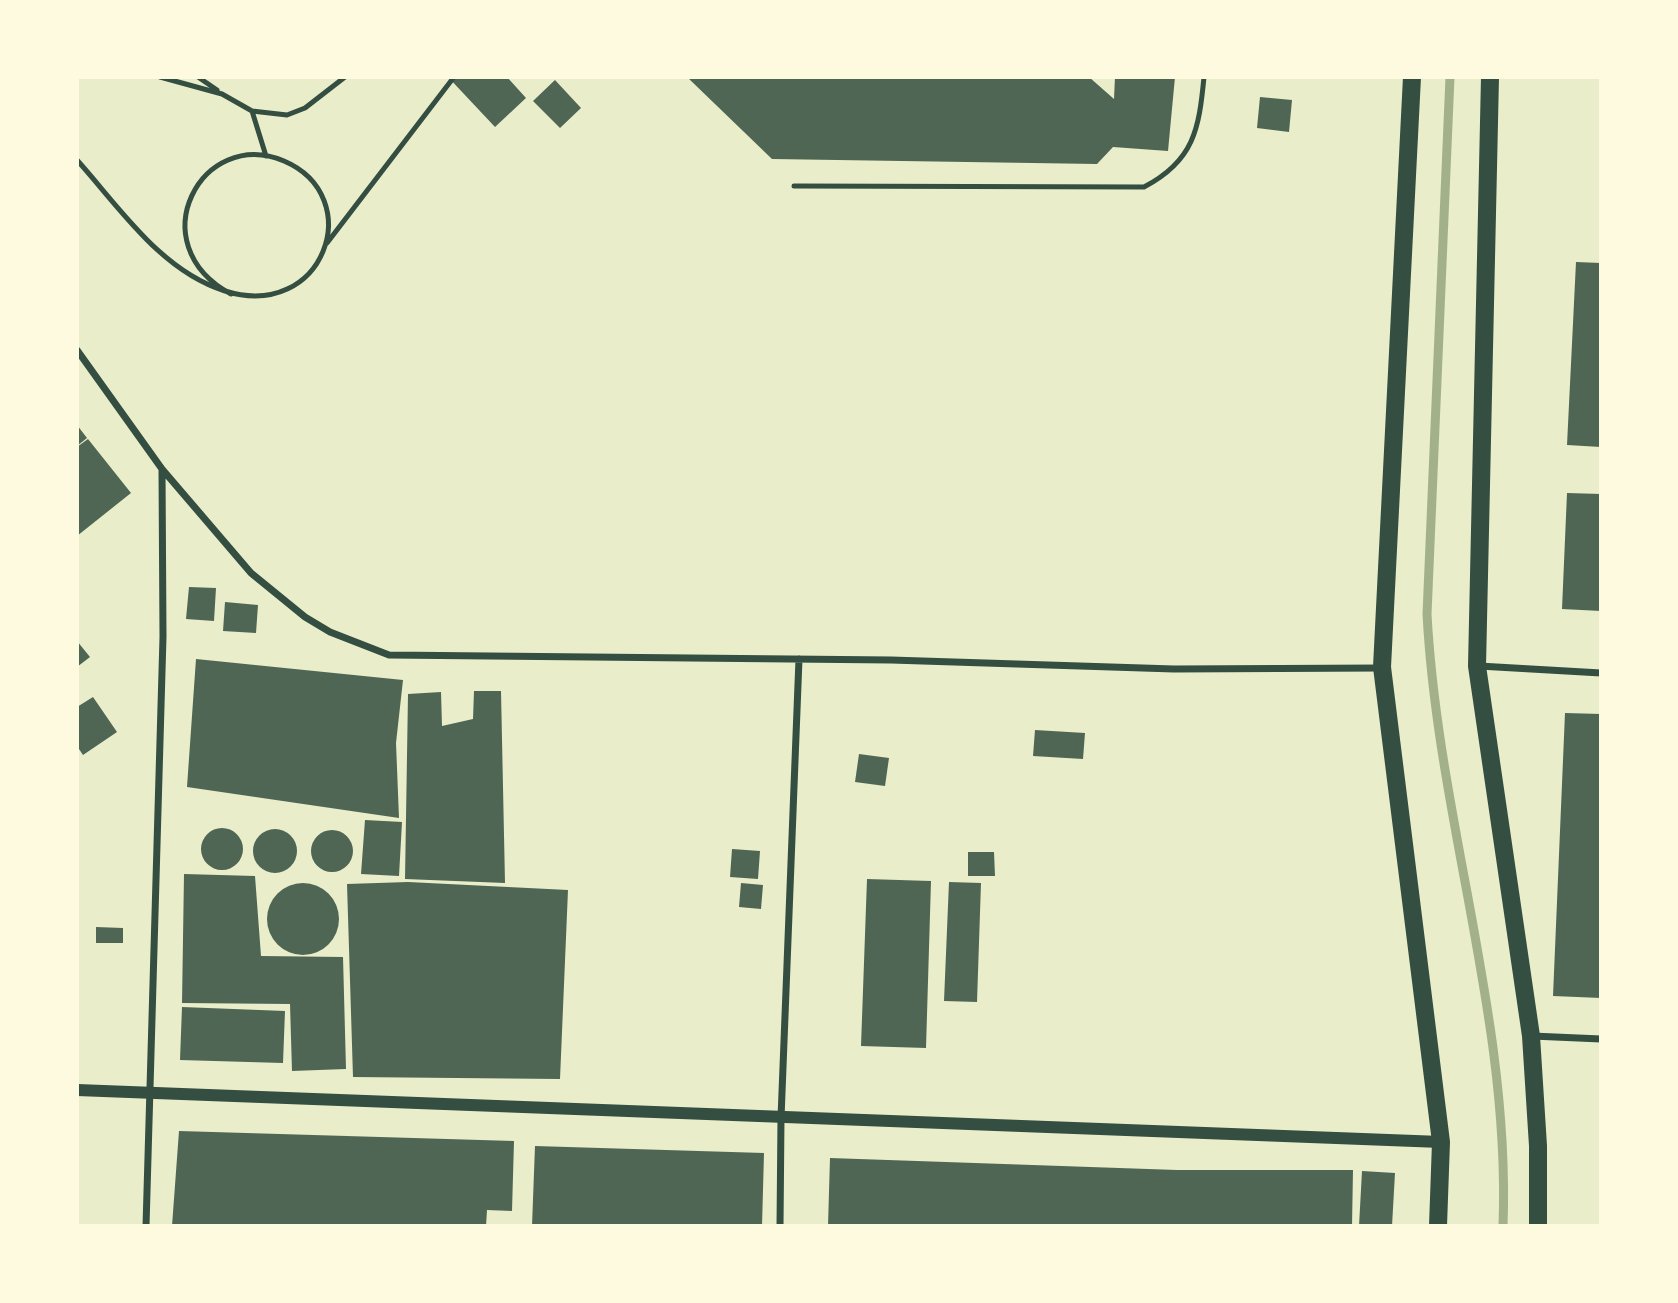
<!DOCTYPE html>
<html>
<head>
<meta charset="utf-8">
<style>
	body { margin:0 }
	#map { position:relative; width:1678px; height:1303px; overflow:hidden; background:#e9edc9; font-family:Mulish,sans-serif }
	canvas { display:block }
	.frame { position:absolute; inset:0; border:79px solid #fefae0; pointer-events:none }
</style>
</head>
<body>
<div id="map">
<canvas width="1678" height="1303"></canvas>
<div class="frame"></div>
</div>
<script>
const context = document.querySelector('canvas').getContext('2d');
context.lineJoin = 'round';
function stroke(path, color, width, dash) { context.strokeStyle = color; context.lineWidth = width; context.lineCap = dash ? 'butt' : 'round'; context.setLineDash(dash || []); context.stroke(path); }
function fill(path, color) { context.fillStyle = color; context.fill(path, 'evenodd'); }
stroke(new Path2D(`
	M1450,77L1427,614C1438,820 1511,1020 1503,1226`), '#a3b18a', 9);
fill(new Path2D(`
	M448,77H507L526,98L495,127Z
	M687,77H1089L1114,99L1115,77H1175L1168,151L1113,147L1097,164L772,159Z
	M555,80L581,108L560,128L533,101Z
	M1260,97L1292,100L1289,132L1257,128Z
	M1576,262L1601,263V447L1567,445Z
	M77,425L87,438L77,446Z
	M88,439L131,493L77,536V447Z
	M1567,493L1601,494V611L1562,609Z
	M189,587L216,588L214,621L186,619Z
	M225,602L258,605L256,633L223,631Z
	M77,641L90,657L77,667Z
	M196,659L403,680L396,743L399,818L187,787Z
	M474,691H501L505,883L405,879L408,694L441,692L442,726L473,719Z
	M93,697L117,732L83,755L77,746V707Z
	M1565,713L1601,714V998L1553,996Z
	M1035,730L1085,733L1083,759L1033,756Z
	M859,754L889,758L885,786L855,782Z
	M365,820L402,822L399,876L361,874Z
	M201 849a21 21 0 1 1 42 0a21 21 0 1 1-42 0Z
	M253 851a22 22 0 1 1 44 0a22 22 0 1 1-44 0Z
	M311 851a21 21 0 1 1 42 0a21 21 0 1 1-42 0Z
	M732,849L760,851L758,879L730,877Z
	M968,852H994L995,876H968Z
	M184,874L255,876L261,956L343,957L346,1069L292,1071L290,1004L182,1003Z
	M867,879L931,881L926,1048L861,1046Z
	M408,882L568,890L560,1079L353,1077L347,884Z
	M949,882L981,883L977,1002L944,1001Z
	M267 919a36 36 0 1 1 72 0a36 36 0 1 1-72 0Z
	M741,883L763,885L761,909L739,907Z
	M96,927L123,928V943H96Z
	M182,1007L285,1011L283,1063L180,1060Z
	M179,1131L514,1141L512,1211L487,1210L486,1226H172Z
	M535,1146L764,1153L762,1226H532Z
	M830,1158L1177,1170H1353L1352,1226H828Z
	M1362,1171L1395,1173L1392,1226H1359Z`), '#4f6655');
stroke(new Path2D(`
	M160,77L222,94L252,111L287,115L305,108L345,77
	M198,77L217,90
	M252,111L266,156
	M77,160C120,208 161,271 225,291C324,322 368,197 284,161C202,126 138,244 231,294
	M794,186L1144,187C1194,161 1199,129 1204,77
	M327,243L454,77`), '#344e41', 5);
stroke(new Path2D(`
	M77,350L162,469L251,573L305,617L330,632L389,655L891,660L1174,669L1382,668
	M1479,666L1601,673
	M1532,1036L1601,1039
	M146,1226L163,637L162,470
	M780,1226L781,1118L799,659`), '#344e41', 7);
stroke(new Path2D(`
	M77,1090L1441,1142`), '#344e41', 12);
stroke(new Path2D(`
	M1412,77L1382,667L1441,1142L1438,1226
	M1490,77L1477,666L1531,1036L1538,1146V1226`), '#344e41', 18);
</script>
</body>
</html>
